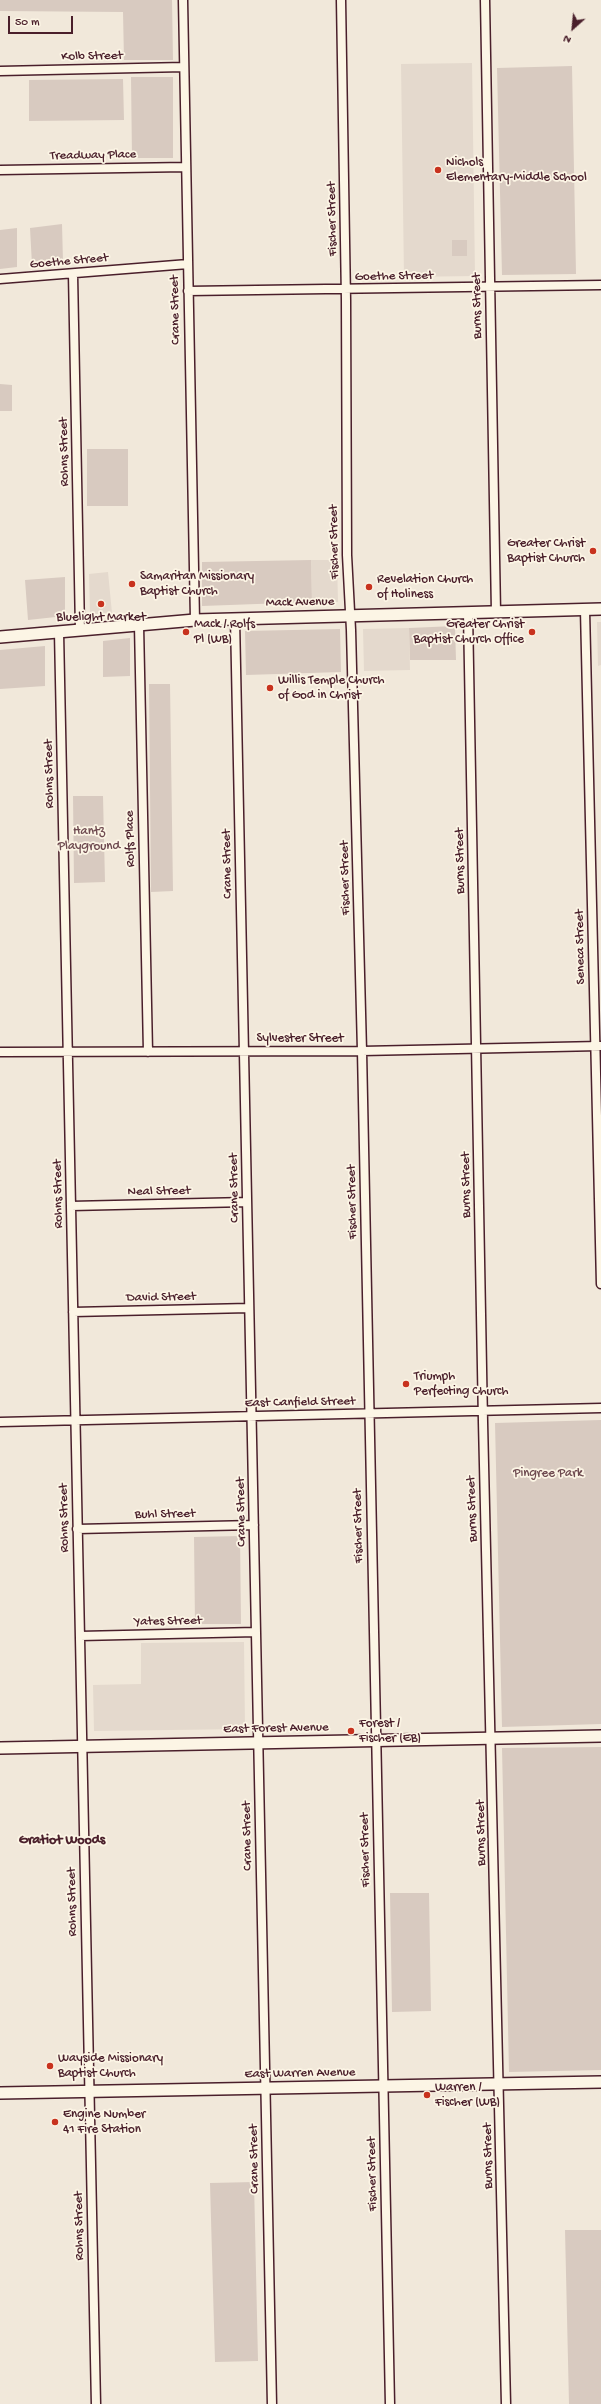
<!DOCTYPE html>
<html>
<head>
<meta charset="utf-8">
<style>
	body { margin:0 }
	#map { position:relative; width:601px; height:2404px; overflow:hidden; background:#f1e8da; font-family:"Gochi Hand",sans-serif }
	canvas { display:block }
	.north { position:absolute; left:553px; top:8px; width:40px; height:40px; -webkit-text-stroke:3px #fcf5e5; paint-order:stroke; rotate:207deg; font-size:11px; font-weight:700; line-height:16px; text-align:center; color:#4a1f2b }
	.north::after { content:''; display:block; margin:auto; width:14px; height:18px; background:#4a1f2b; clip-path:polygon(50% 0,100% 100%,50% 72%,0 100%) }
	.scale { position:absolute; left:8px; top:16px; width:65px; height:18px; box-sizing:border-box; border:2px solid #4a1f2b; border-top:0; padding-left:5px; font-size:12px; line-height:14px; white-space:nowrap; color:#4a1f2b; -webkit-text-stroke:3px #fcf5e5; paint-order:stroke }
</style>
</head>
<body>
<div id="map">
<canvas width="601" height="2404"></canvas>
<div class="north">N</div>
<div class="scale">50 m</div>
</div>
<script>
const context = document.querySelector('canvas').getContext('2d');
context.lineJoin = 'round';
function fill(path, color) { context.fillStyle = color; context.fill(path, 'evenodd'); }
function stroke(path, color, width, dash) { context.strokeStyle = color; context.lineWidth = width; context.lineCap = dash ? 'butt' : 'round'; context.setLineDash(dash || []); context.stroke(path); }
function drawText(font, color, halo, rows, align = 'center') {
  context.font = font + ' "Gochi Hand",sans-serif'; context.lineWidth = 3.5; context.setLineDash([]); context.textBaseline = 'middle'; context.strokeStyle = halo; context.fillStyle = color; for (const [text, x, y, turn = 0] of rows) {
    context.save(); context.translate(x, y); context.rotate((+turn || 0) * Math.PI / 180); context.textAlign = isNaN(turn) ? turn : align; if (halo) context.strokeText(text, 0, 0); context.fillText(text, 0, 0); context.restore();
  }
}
fill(new Path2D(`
	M472,63L475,276L404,277L401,64Z
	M311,560H337L338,602H312Z
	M108,572L112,613L90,615L89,574Z
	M597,622H601V665L598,666Z
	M409,628L410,670L364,671L363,629Z
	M244,1642L245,1729L94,1731L93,1685L141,1684V1643Z`), '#e4d9cd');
fill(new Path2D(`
	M0,0H172L173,60H124L123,12L0,11Z
	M572,66L576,274L502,275L497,68Z
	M131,77H173V158H132Z
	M123,79L124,120L29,121V80Z
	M62,224L63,262L32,265L30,228Z
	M17,228V267L0,269V230Z
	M452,240H467V256H452Z
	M0,384L12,385V411H0Z
	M87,449H128V506H87Z
	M311,560L312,602L202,606V562Z
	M65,577V616L28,620L25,580Z
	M455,626L456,660H410L409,628Z
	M340,629L341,672L246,675L245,631Z
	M130,638V676L103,677V641Z
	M45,646V686L0,689V650Z
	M149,684H170L173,891L151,892Z
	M103,796L105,882L74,883L73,796Z
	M601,1420V1724L502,1727L495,1423Z
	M240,1536L241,1624H195L194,1537Z
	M601,1747V2070L509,2072L502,1748Z
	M390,1893H429L431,2011L392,2012Z
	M254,2182L258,2361L215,2362L210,2183Z
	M565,2230H601V2404H569Z`), '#d8cac0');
const street = new Path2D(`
	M183,0L195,620
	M341,0L346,300L347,555L351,630L362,1051L390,2404
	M485,0L496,612
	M0,71L184,67
	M0,170L186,167
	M73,274L80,630
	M0,279L188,264
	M188,291L601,285
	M585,610L601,1284
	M468,613L483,1422L506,2404
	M235,619L272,2404
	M139,625L148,1052
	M59,632L96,2404
	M0,1052L362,1051L600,1046
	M71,1206L247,1202
	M73,1312L249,1308
	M0,1422L601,1408
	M77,1529L254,1525
	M80,1636L256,1632`);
const secondary = new Path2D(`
	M0,637L195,620L601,609
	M0,1748L601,1736
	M0,2093L601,2082`);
stroke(street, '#4a1f2b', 11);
stroke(secondary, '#4a1f2b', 14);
stroke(street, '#fcf5e5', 8);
stroke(secondary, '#fcf5e5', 11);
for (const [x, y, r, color] of [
	[438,170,4,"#c8321e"],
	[593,551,4,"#c8321e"],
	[132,584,4,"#c8321e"],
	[369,587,4,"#c8321e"],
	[101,604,4,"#c8321e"],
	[186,632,4,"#c8321e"],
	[532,632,4,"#c8321e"],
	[270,688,4,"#c8321e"],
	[406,1384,4,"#c8321e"],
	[351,1731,4,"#c8321e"],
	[50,2066,4,"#c8321e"],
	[427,2095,4,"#c8321e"],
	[55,2122,4,"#c8321e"]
]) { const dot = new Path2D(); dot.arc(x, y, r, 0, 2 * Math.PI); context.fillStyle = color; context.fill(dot); stroke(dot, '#fcf5e5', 1.5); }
drawText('13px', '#4a1f2b', '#fcf5e5', [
	["Kolb Street",92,57,-1],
	["Treadway Place",93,156,-1],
	["Fischer Street",333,219,-91],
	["Goethe Street",69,262,-5],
	["Goethe Street",394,277,-1],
	["Burns Street",478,306,-91],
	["Crane Street",176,310,-91],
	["Rohns Street",65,452,-91],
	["Fischer Street",335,542,-91],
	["Mack Avenue",300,603,-1],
	["Rohns Street",50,774,-91],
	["Rolfs Place",131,839,-91],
	["Burns Street",461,861,-91],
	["Crane Street",228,864,-91],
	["Fischer Street",346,878,-91],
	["Seneca Street",581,947,-91],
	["Sylvester Street",300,1039],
	["Burns Street",467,1185,-91],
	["Crane Street",235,1188,-91],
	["Neal Street",159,1192,-1],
	["Rohns Street",59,1194,-91],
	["Fischer Street",353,1202,-91],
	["David Street",161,1298,-1],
	["East Canfield Street",300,1403,-1],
	["Burns Street",473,1509,-92],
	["Crane Street",242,1512,-91],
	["Buhl Street",165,1515,-1],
	["Rohns Street",65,1518,-91],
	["Fischer Street",359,1526,-91],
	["Yates Street",168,1622,-1],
	["East Forest Avenue",276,1729,-1],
	["Burns Street",482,1833,-91],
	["Crane Street",248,1836,-91],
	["Fischer Street",366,1850,-91],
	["Rohns Street",73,1902,-91],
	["East Warren Avenue",300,2074,-1],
	["Burns Street",489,2156,-91],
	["Crane Street",255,2159,-91],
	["Fischer Street",373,2174,-91],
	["Rohns Street",80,2226,-91]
]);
drawText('13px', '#4a1f2b', '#fcf5e5', [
	["Nichols",446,163],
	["Elementary-Middle School",446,178],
	["Greater Christ",585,544,"right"],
	["Baptist Church",585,559,"right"],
	["Samaritan Missionary",140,577],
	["Baptist Church",140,592],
	["Revelation Church",377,580],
	["of Holiness",377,595],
	["Bluelight Market",101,618,"center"],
	["Mack / Rolfs",194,625],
	["Pl (WB)",194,640],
	["Greater Christ",524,625,"right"],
	["Baptist Church Office",524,640,"right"],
	["Willis Temple Church",278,681],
	["of God in Christ",278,696],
	["Triumph",414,1377],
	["Perfecting Church",414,1392],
	["Forest /",359,1724],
	["Fischer (EB)",359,1739],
	["Wayside Missionary",58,2059],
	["Baptist Church",58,2074],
	["Warren /",435,2088],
	["Fischer (WB)",435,2103],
	["Engine Number",63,2115],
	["41 Fire Station",63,2130]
], 'left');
drawText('13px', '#6e4a50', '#fcf5e5', [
	["Hantz",89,832],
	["Playground",89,847],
	["Pingree Park",548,1474]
]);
drawText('bold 14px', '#4a1f2b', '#fcf5e5', [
	["Gratiot Woods",62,1841]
]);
</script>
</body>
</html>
